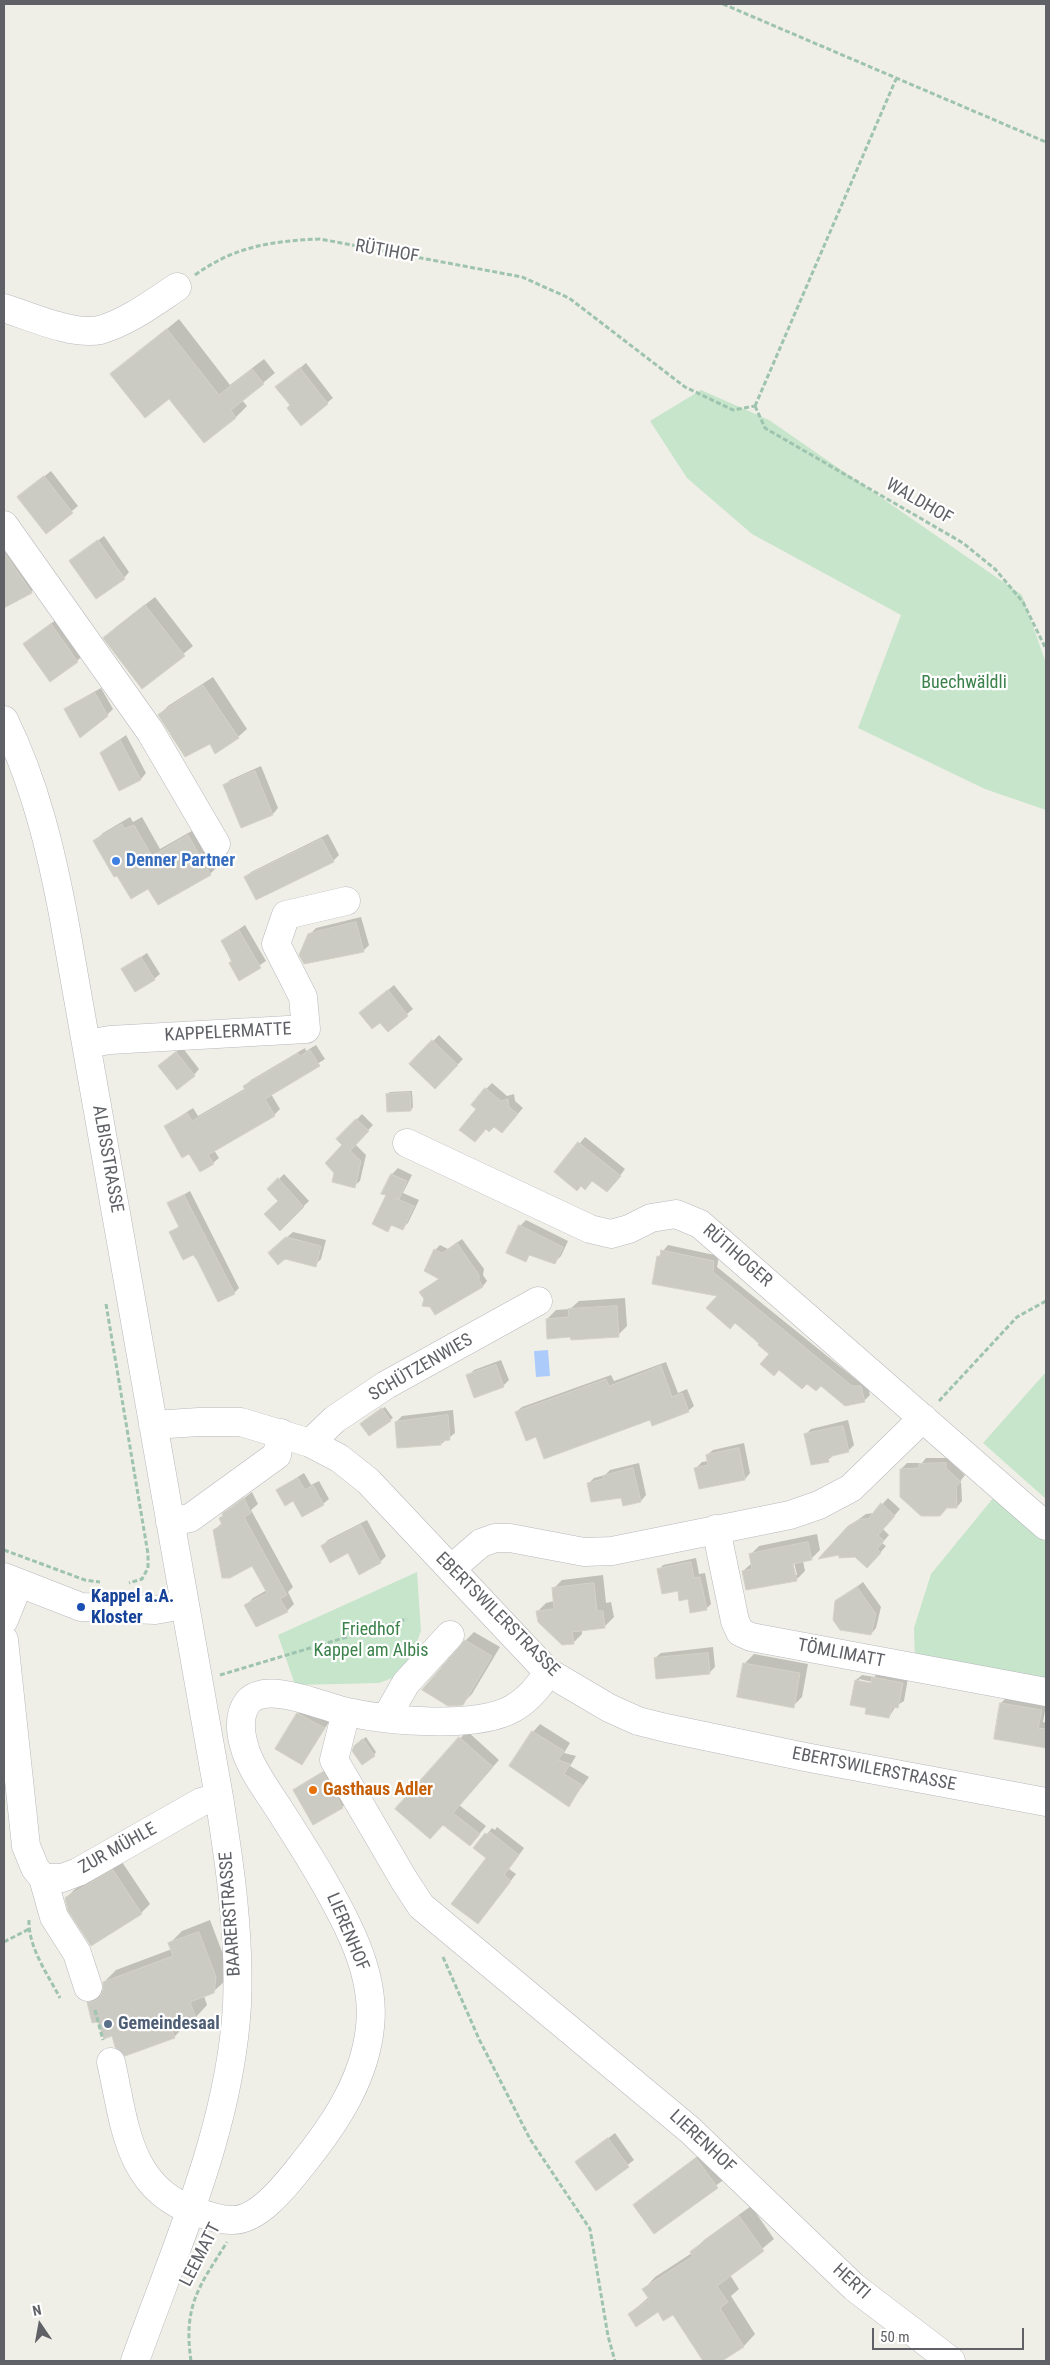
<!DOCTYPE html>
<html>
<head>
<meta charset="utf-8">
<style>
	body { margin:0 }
	#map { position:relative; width:1050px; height:2365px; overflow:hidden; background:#f0efe7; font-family:"Roboto Condensed",sans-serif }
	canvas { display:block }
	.frame { position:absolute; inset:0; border:5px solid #5f6166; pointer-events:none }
	.north { position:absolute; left:15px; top:2300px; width:50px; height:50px; -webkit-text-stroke:4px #fff; paint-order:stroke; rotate:348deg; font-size:14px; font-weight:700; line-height:20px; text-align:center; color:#5f6166 }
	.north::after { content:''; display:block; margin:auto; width:18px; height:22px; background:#5f6166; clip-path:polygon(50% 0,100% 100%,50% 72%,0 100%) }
	.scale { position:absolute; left:872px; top:2328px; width:152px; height:22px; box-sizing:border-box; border:2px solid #5f6166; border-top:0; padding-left:6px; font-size:15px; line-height:18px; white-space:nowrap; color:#5f6166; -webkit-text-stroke:4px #fff; paint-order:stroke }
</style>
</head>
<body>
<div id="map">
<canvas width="1050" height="2365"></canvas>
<div class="frame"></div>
<div class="north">N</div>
<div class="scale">50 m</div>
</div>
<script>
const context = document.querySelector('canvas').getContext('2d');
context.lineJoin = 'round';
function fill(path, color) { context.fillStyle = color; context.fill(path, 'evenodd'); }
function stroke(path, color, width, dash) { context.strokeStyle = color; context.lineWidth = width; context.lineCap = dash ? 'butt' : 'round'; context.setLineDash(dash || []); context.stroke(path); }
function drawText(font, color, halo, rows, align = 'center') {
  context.font = font + ' "Roboto Condensed",sans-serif'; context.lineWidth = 4.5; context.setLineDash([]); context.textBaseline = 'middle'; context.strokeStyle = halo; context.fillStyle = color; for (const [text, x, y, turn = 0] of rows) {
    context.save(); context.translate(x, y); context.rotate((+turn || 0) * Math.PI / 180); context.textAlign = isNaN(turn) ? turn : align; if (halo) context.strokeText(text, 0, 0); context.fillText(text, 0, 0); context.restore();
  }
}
fill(new Path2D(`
	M701,390L769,420L1022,595L1046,663V810L985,789L858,728L901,615L752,534L687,478L650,421Z
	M1046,1372V1499L983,1443Z
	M994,1497L1046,1542V1684L915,1663L914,1628L931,1574Z
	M417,1572L421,1631L409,1664L395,1677L379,1683L295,1685L278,1635Z`), '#c6e5cb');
fill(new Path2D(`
	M548,1350L550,1376L536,1377L534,1351Z`), '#adcbfa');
fill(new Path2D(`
	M179,319L230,385L264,359L275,373L242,400L247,406L236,417L204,442L169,397L112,374Z
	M306,363L333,398L327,403L291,405L283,382Z
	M51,471L78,506L46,532L18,497Z
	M104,536L129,572L124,578L71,561Z
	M11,549L37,586L31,592L4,606V553Z
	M155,597L193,646L142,688L114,629Z
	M57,619L83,655L77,661L24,644Z
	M213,677L247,729L238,737L159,715L168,706Z
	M101,688L113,709L107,715L66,710L72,704Z
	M126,735L146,773L141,779L120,789L101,753Z
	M261,766L278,808L273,814L242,827L224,786L230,780Z
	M130,817L133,822L142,817L160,849L197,828L219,865L210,874L158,904L149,888L95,841L103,833Z
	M328,834L339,855L333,861L246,877L251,872Z
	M361,917L369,945L363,951L309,935L316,928Z
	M245,925L266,961L239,979L222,941Z
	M147,953L160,974L154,979L123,969Z
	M394,985L413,1009L388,1030L380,1021L361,1013Z
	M439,1035L463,1059L435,1088L411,1064Z
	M316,1045L325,1059L271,1094L280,1109L274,1115L214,1150L219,1158L213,1163L190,1152L165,1126L193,1108L198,1116L246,1088L245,1086L251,1080L305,1048L306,1051Z
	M182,1047L199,1069L194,1075L159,1066Z
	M492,1083L507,1096L514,1094L515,1101L523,1108L502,1132L486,1089Z
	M412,1091L413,1107L411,1110L387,1094L390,1092Z
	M362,1114L373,1125L355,1144L366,1155L360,1181L354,1186L344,1145L338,1139Z
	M585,1137L625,1169L613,1185L556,1172Z
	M398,1168L412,1175L403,1193L419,1200L408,1223L402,1228L393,1224L388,1230L387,1195L383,1193L392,1174Z
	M284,1174L309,1201L280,1229L279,1201L269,1189Z
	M190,1191L239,1288L234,1293L171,1233L179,1226L168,1204Z
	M526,1220L568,1241L561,1256L555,1262L531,1254L525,1260L520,1226Z
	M293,1232L326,1240L321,1259L315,1265L276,1247Z
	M462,1239L484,1269L483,1275L487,1281L483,1286L426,1299L421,1292L440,1278L435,1250L440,1245L448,1249Z
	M668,1245L719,1256L717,1267L858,1381H867L870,1395L864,1401L821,1385L770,1354L735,1322L719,1295L658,1257Z
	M625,1298L627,1326L618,1335L571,1336L547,1319L556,1310L570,1309L579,1301Z
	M501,1360L509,1380L503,1386L468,1376L474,1370Z
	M666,1362L678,1393L687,1389L694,1406L688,1411L537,1436L516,1412L522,1407L611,1375L614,1381Z
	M385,1407L393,1418L390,1420L364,1421Z
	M453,1410L455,1433L441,1444L396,1422L402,1416Z
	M848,1420L854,1445L848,1451L834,1455L828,1460L805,1435L811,1429Z
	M744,1443L750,1473L745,1479L696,1468L702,1462L709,1461L707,1455L713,1450Z
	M926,1458H951V1462L965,1475L961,1480L962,1501L957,1507L901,1469L907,1463H922Z
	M639,1463L646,1495L641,1501L588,1484L594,1478L605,1475L610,1470Z
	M304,1473L311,1485L319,1481L329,1499L323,1504L294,1499L277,1490Z
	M252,1492L258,1504L251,1510L293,1587L288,1592L294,1604L287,1611L246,1605L253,1598L267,1590L252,1564L214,1530L222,1523L220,1519L224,1514Z
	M888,1498L900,1509L883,1529L889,1535L882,1543L886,1546L873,1561L849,1526L866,1514L874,1513Z
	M367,1520L386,1556L380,1562L322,1546L328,1540Z
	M817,1534L820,1550L811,1559L803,1561L805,1571L796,1580L743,1571L752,1563L750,1555L759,1546ZM791,1558H793L797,1575H794Z
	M696,1558L699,1574L705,1573L711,1604L706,1609L689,1598L659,1570L663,1565Z
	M603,1575L606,1603L611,1602L614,1617L605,1626L582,1629V1634L573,1643L537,1612L546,1603L554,1601L553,1589L562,1580Z
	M863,1582L881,1607L876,1628L871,1634L837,1602Z
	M474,1632L500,1647L472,1694L463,1703L465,1641Z
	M713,1647L715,1667L709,1673L655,1658L661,1653Z
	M754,1654L808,1664L802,1697L793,1706L739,1696L745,1663Z
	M879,1672L908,1678L904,1701L896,1706L889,1717L867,1707L856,1680L862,1675L874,1677ZM859,1679L877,1683V1685L859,1682Z
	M1007,1697L1046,1705L1043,1722L1046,1723V1747L995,1738L1001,1703Z
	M304,1708L329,1722L301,1764L298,1714Z
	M540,1724L570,1743L564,1753L576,1756L570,1766L589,1777L569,1805L533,1732Z
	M467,1731L499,1760L459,1805L486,1826L477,1837L397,1808Z
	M366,1737L376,1752L374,1755L358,1743Z
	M329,1768L348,1802L342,1807L294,1790Z
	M497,1827L524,1848L509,1869L516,1874L483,1917L488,1858L475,1848L492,1828L495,1830Z
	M122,1862L150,1904L141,1913L66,1898L75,1889Z
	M210,1920L227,1965L226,1980L213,1992L204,1996L207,2005L196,2017L185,2021L186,2025L174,2037L112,2035L99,2021L89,2003L100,1991L105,1990L104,1982L116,1970L172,1949L170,1943L182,1931Z
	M615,2133L634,2160L596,2189L577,2162Z
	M706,2150L726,2178L654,2232L634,2205Z
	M751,2206L774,2239L730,2275L739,2289L731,2296L755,2334L744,2346L720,2361H704L673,2313L658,2311L629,2314L649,2297L644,2289L655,2277L692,2253L704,2240Z`), '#0003');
const building = new Path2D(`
	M167,329L219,395L252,369L264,384L231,410L236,418L204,443L169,399L145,418L110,374Z
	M300,368L328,404L301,426L287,408L290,405L275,387Z
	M44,476L73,513L46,534L17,497Z
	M98,540L125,579L96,599L69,561Z
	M4,552L32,593L4,608Z
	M145,605L185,656L142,689L103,638Z
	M51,624L78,662L50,682L23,644Z
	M203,685L239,738L215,754L210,744L185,757L158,715Z
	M95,693L108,716L80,738L64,709Z
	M120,740L141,780L119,791L100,753Z
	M255,771L273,815L241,828L223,785Z
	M122,824L124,829L134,825L152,856L188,835L211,875L158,905L148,889L131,899L117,876L114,877L93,841Z
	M322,839L334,862L256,900L244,877Z
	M356,922L364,952L304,964L299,955L308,934Z
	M239,930L261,968L239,981L229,963L232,961L221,941Z
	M141,957L155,980L135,992L121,969Z
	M388,990L408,1016L388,1032L380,1023L372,1029L359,1013Z
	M432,1040L458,1065L435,1089L409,1064Z
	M310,1050L320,1066L265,1099L275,1116L208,1155L214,1164L200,1172L189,1154L182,1158L164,1126L187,1113L192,1121L245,1090L243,1086L298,1053L300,1056Z
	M176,1052L195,1076L177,1090L158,1066Z
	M485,1088L501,1101L508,1099L509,1107L518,1114L502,1133L494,1127L489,1132L486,1129L475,1142L459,1130L476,1109L471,1105Z
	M410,1093L411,1111L387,1112L386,1094Z
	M356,1119L369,1131L350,1151L361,1161L355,1188L332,1182L334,1173L325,1163L342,1145L336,1139Z
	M578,1142L621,1176L607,1192L592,1181L585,1190L581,1186L577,1191L554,1172Z
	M391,1174L407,1181L399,1199L395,1198L414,1206L403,1230L391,1225L388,1232L372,1224L386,1195L381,1194Z
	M278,1178L304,1207L280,1231L264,1214L278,1201L267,1189Z
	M184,1195L235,1294L218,1302L197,1260L193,1255L183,1260L169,1232L179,1227L167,1203Z
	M519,1225L563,1247L555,1264L529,1255L526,1262L506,1253Z
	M286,1237L321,1246L316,1267L285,1259L278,1265L268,1253Z
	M457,1243L479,1275V1280L483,1287L435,1315L430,1307L422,1306L424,1299L419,1292L439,1279L424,1271L434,1249L442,1253Z
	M661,1250L714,1261L713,1272L852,1386H861L865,1402L845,1406L821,1386L816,1391L807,1384L802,1389L779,1370L774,1376L760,1364L769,1354L758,1345L759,1343L735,1323L730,1329L706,1308L717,1296L652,1284L657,1256L660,1257Z
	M617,1306L619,1337L571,1340L570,1337L547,1339L546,1319L569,1317L568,1309Z
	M496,1365L504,1387L474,1398L466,1375Z
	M661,1366L672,1397L682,1393L689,1412L652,1426L650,1420L544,1459L536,1437L526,1441L515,1412L606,1379L609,1386Z
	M382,1408L391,1421L369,1436L360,1424Z
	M448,1415L450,1440L441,1441V1445L397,1448L395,1422Z
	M843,1426L849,1452L828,1457L829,1462L811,1465L804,1434Z
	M739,1448L745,1480L699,1489L694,1468L708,1465L706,1455Z
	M946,1463V1468L961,1482L956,1486L957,1508H947L940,1516H921L900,1497V1469L919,1468V1464Z
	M633,1468L641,1502L623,1506L621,1498L591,1502L587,1483L603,1479V1476Z
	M298,1478L305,1490L313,1485L324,1505L302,1517L293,1501L285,1506L276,1490Z
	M244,1498L251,1513L244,1517L287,1595L280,1599L288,1612L256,1627L244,1605L267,1593L252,1566L230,1578H222L213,1530L222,1525L219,1518L223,1516L222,1514Z
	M881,1503L895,1516L878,1535L884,1541L877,1549L881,1553L867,1568L855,1557L839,1558V1555L818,1559L848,1526L860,1519H868Z
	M361,1525L381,1563L359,1575L348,1553L330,1563L321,1546Z
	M808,1542L812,1560L793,1564L797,1581L746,1590L742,1571L752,1569L749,1554Z
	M691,1562L694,1578L700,1577L707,1610L690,1613L688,1599L679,1601L678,1591L662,1594L657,1569Z
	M594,1583L597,1611H603L605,1628L572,1632L574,1644L562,1645L538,1622L536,1611L554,1609L552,1588Z
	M857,1587L876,1614L871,1635L840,1630L833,1620L835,1601Z
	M465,1640L492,1656L463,1705L448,1706L422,1690Z
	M708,1653L710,1674L656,1679L654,1658Z
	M743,1663L800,1673L794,1708L737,1697Z
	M872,1677L903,1683L898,1708L892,1707L889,1718L865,1714L866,1708L850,1705L855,1680L871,1683Z
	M1000,1703L1042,1710L1038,1728L1046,1729V1748L994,1739Z
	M297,1713L325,1728L302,1765L275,1749Z
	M532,1731L564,1751L558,1760L570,1764L564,1774L582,1785L569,1807L509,1766Z
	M459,1737L493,1767L453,1813L480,1834L470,1846L443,1825L430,1839L395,1809Z
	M363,1739L375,1756L362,1765L352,1751L354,1746Z
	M323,1772L343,1808L313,1825L293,1790Z
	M490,1832L519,1855L504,1875L511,1881L478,1924L451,1904L486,1858L473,1848L485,1833L488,1835Z
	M113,1870L142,1914L91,1946L68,1911L65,1898Z
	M199,1932L216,1977L214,1993L190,2002L196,2018L171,2027L175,2038L125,2056L115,2047L112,2036L104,2039L98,2022L92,2023L87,2002H93L100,1997L103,1990V1982L173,1956L168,1943Z
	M608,2138L629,2167L596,2191L575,2162Z
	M696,2158L718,2188L654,2234L633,2205Z
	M739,2216L764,2251L717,2286L728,2302L720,2308L744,2347L722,2361H703L673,2315L663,2321L658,2312L636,2327L628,2314L649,2299L642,2289L693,2256L690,2252Z`);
fill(building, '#cbcac3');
stroke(building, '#d4d2c6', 1);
const minor = new Path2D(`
	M4,308C29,316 74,336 100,330C128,322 153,303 177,287
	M4,525L150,731L216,844
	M4,720C35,783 51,850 64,919L219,1797C230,1866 240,1935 237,2005C230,2129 176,2246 135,2361
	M87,1044L110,1040L306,1029L303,997L276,944L286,915L346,901
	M407,1143L590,1229L611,1234L629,1229L651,1218L676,1214L700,1224L1046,1526
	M153,1425L199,1422H241L310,1443L339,1458L368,1481L548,1672L609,1708L638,1721L666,1728L805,1757L1046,1802
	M310,1443L335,1419L386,1385L538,1301
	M170,1522L190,1518L277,1455L281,1433
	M716,1529L735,1621L740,1632L751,1637L1046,1692
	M451,1569L481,1543L495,1538H510L584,1552L612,1551L790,1515L819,1505L851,1488L923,1418
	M4,1577L81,1607L155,1610L184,1605
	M4,1620L19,1583
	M4,1640L26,1846L35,1868L43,1878L54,1917L77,1953L88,1987
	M346,1712L334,1760L404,1880L421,1906L690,2130L854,2287L951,2361
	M386,1718L406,1683L450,1635
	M43,1878H62L78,1872L201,1802L219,1797
	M111,2062C125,2124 127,2189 197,2212C208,2216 220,2220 231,2220C259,2222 289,2181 305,2161C336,2122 365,2078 370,2027C374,1993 363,1958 348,1927C329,1887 305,1850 281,1812C269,1793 254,1774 246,1752C241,1737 237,1716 248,1702C267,1680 323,1707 347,1712C389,1721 475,1729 512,1709C528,1700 539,1687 548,1672`);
stroke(minor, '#b7b8bd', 29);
stroke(new Path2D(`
	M723,4L1046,142
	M195,275C235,246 272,241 320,239L522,277L569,298L685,387L733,410L755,406
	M755,406L765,428L963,543L995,569L1023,602L1046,649
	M755,406L896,79
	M106,1304L148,1554V1568L142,1579L129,1583
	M939,1401L1017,1317L1046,1301
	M4,1550L85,1580L100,1582
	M220,1675L407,1619
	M29,1920C28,1947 48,1975 60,1998
	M4,1942L29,1929
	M443,1957L479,2039L530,2139L590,2229L608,2336L615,2361
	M95,2010L103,2040
	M191,2361C183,2305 199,2287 227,2242`), '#9ec3af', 3, [5, 2.5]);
stroke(minor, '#fff', 28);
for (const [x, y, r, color] of [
	[116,861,5,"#3f7fe0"],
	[81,1607,5,"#1a4fb4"],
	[313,1790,5,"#e8710a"],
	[108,2024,5,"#5c6f8a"]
]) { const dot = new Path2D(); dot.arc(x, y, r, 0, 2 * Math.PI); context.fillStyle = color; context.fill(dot); stroke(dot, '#fff', 2); }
drawText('18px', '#5f6166', '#fff', [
	["RÜTIHOF",387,252,10],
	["WALDHOF",919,502,30],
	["KAPPELERMATTE",228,1033,-3],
	["ALBISSTRASSE",107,1159,80],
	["RÜTIHOGER",737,1256,41],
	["SCHÜTZENWIES",421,1368,-30],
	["EBERTSWILERSTRASSE",497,1615,45],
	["TÖMLIMATT",841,1654,11],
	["EBERTSWILERSTRASSE",874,1770,11],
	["ZUR MÜHLE",118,1849,-29],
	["BAARERSTRASSE",231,1914,-94],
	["LIERENHOF",347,1932,67],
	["LIERENHOF",702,2142,43],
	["LEEMATT",201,2255,-63],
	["HERTI",851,2282,42]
]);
drawText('18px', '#3b814a', '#fff', [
	["Buechwäldli",964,683],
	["Friedhof",371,1630],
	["Kappel am Albis",371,1651]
]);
drawText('bold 18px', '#366cbe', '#fff', [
	["Denner Partner",126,861]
], 'left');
drawText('bold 18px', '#164399', '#fff', [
	["Kappel a.A.",91,1597],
	["Kloster",91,1618]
], 'left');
drawText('bold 18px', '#c56008', '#fff', [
	["Gasthaus Adler",323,1790]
], 'left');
drawText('bold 18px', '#4e5e75', '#fff', [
	["Gemeindesaal",118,2024]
], 'left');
</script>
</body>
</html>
